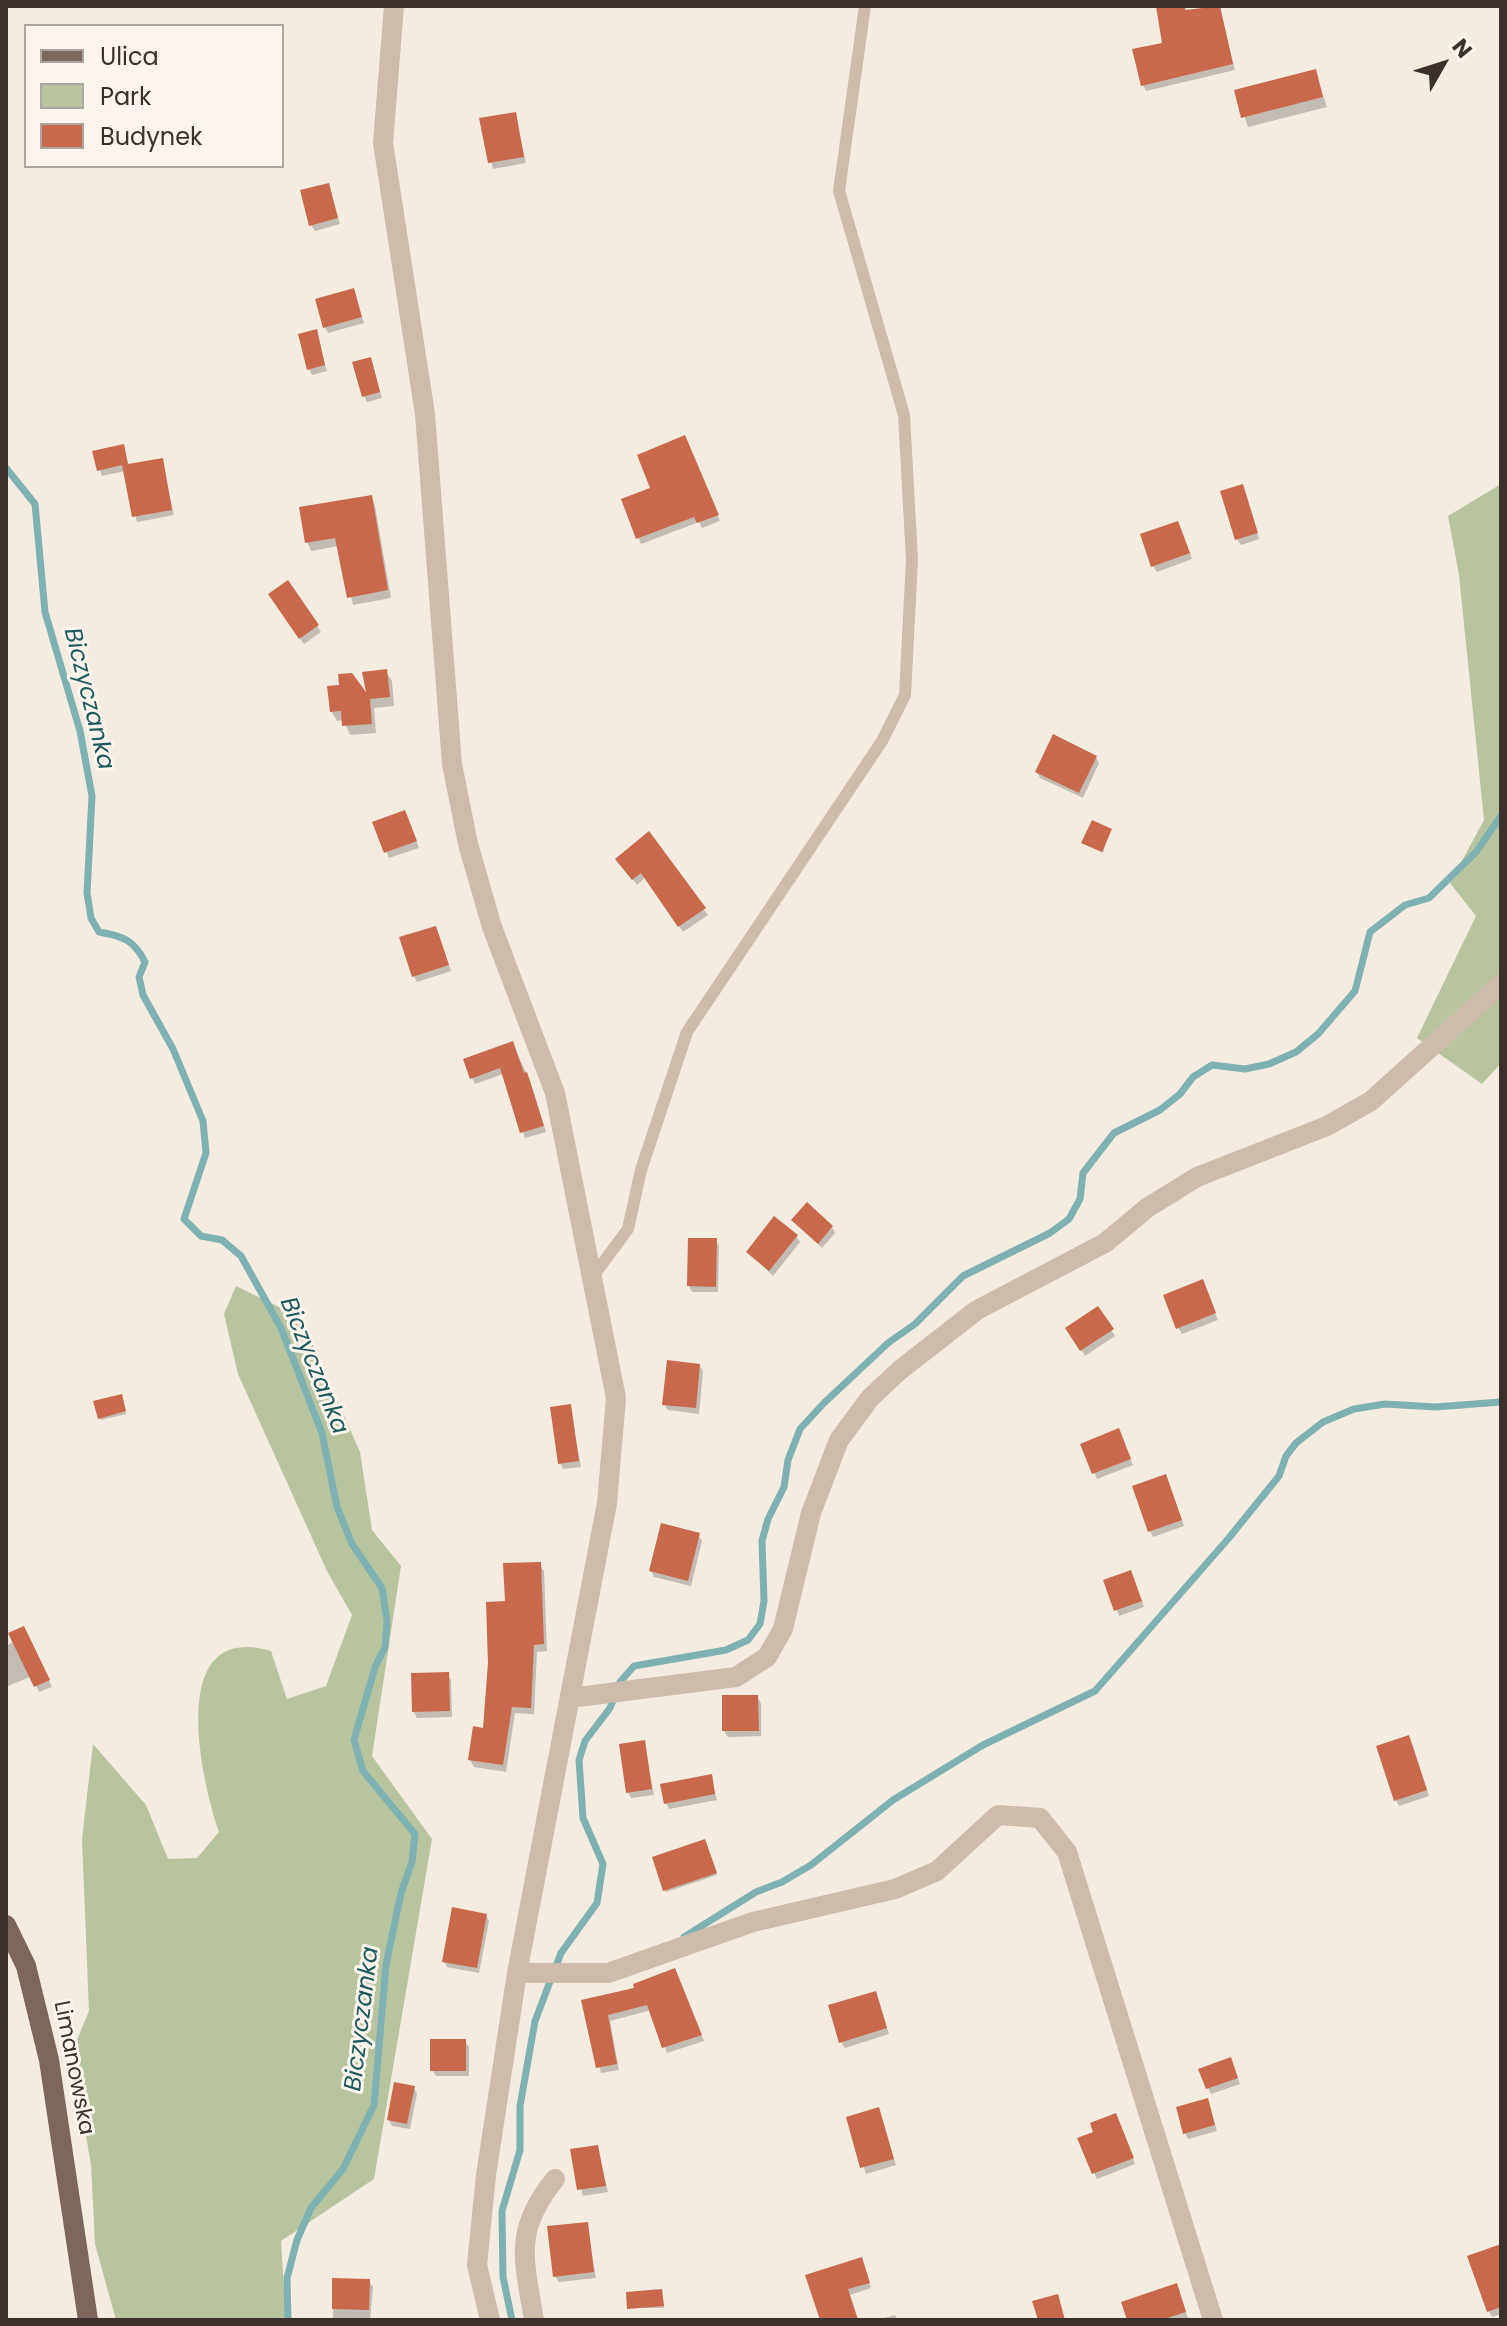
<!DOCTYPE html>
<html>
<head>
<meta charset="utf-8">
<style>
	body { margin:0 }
	#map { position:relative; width:1507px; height:2326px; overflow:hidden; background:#f4ebe1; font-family:Poppins,sans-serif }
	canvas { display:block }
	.frame { position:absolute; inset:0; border:8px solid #3b302b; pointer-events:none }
	.legend { position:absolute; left:24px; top:24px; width:260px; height:144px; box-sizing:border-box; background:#fbf5ee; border:2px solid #aea6a0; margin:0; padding:10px 14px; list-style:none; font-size:24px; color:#3b302b }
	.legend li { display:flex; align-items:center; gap:16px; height:40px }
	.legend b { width:40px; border:2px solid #aea6a0 }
	.north { position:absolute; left:1403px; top:24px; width:80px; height:80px; -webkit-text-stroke:6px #fbf5ee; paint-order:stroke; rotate:51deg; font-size:22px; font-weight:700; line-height:32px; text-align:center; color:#3b302b }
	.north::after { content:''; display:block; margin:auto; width:28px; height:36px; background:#3b302b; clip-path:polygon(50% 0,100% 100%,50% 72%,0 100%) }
</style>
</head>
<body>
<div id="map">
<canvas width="1507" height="2326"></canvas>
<div class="frame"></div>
<ul class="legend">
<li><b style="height:10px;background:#7d675c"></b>Ulica</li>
<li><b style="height:22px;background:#b8c4a0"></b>Park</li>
<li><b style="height:22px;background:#c8694b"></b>Budynek</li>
</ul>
<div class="north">N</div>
</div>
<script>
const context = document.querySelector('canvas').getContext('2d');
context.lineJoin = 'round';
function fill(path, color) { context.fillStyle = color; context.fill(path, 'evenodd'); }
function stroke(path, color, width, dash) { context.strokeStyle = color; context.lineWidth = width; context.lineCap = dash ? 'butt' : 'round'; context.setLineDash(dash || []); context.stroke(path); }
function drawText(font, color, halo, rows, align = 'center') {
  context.font = font + ' Poppins,sans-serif'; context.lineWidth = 6; context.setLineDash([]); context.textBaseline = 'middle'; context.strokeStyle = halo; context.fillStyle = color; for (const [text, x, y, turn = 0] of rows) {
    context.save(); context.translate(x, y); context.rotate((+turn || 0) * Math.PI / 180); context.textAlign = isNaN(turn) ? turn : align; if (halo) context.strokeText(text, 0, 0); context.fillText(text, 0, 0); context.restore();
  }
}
fill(new Path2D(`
	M1501,484V1063L1482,1084L1417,1038L1476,916L1450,883L1484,820L1459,575L1448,516Z
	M236,1286L293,1314L309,1336L360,1452L372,1530L401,1566L372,1756L432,1839L374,2179L281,2241L286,2320H116L95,2244L91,2165L72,2052L89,2011L82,1839L93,1744L146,1805L168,1859L197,1858L219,1832C201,1779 165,1620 271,1651L287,1699L326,1686L352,1615L327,1571L238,1374L224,1314Z`), '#b8c4a0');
fill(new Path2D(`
	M1158,6H1186V12L1219,6L1235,70L1146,91L1143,85L1164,44Z
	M1315,71L1327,107L1248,127L1236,91Z
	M515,114L526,163L493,169L482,120Z
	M328,185L340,224L315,231L311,225Z
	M353,290L364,323L328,333L325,327Z
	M316,332L327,371L312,375L309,369Z
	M373,365L382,398L367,402L364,396Z
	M687,443L720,521L702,528L699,522L641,544L623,500L652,489Z
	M123,446L129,466L162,460L174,515L137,522L125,471L102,476L95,453Z
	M1245,493L1259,539L1241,545L1237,539Z
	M371,497L375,506L391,598L353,605L339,546L311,551L307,542Z
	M1181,529L1192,559L1157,572L1153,566Z
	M288,583L321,632L304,644L274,601Z
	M386,672L392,681L394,706L374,708L376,733L350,735L344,720L337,721L331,711L341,687L370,702L364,674Z
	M1096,757L1099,763L1083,798L1040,778L1037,772Z
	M408,819L419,848L389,858L375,823Z
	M1110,831L1103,853L1083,843Z
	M648,834L708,915L683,932L646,877L637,885L621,865Z
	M438,934L451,971L417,982L414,976Z
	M512,1044L530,1080L546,1132L525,1138L503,1074L475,1084L472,1078Z
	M794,1220L832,1227L835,1233L822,1248Z
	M796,1236L800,1242L773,1276L748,1252Z
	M716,1240L719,1246L718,1292H692L689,1286Z
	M1205,1288L1218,1320L1182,1334L1178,1328Z
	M1098,1309L1115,1336L1085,1356L1068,1329Z
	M699,1365L703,1371L699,1414L668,1410L664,1404Z
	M122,1398L126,1414L101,1420L100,1418Z
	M570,1406L581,1467L563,1469L560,1463Z
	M1121,1437L1133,1465L1097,1479L1083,1445Z
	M1168,1482L1184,1526L1153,1537L1150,1531Z
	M698,1535L702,1541L691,1586L654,1577L651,1571Z
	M539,1564L544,1571L547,1651L537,1652L534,1714L515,1713L506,1772L474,1767L470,1760L485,1730L507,1603Z
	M1133,1578L1144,1607L1119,1616L1106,1582Z
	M27,1634L52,1687L39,1692L32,1676L6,1687V1646Z
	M447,1674L451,1680L452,1717L417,1718L414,1712Z
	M757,1697L761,1703V1736L728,1737L724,1731Z
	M644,1742L654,1795L631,1798L628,1792Z
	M1412,1743L1429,1796L1399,1806L1396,1800Z
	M711,1777L717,1800L669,1809L666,1803Z
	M706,1844L717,1875L666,1892L665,1890Z
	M486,1915L489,1921L479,1973L447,1967L444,1961Z
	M677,1977L704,2041L667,2053L651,2010L610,2021L619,2070L601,2073L583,2002Z
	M878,1999L889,2034L845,2048L841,2042Z
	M465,2041L469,2047V2076H436L432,2070Z
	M1233,2065L1240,2084L1211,2094L1208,2088Z
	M414,2088L417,2094L410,2129L392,2126L389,2120Z
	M1210,2107L1217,2131L1188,2139L1185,2133Z
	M878,2109L896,2165L866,2174L848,2118Z
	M1118,2121L1135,2164L1097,2179L1094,2173Z
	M597,2147L608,2192L583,2196L572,2151Z
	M587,2224L596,2278L559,2282L555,2276Z
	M1501,2251V2314L1492,2317L1489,2311Z
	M864,2265L871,2288L850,2295L858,2320H840L833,2300Z
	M334,2280L369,2281L373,2287L370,2320H333Z
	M1179,2292L1188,2318L1129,2320Z
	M662,2294L664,2308H629Z
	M895,2315L898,2320H876Z`), '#0003');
stroke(new Path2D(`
	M6,468L35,504L45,612L80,731L92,796L87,893L91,918L99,932C123,936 134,940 145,962L139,977L143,995L173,1049L203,1121L206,1153L184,1219L201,1236L222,1240L241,1256L281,1328L322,1433L337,1507L352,1544L382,1588L387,1621L385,1647L375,1667L354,1740L363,1771L415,1834L412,1862L401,1893L386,1965L374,2105L343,2169L311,2208L297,2240L287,2278L288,2320
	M684,1937L756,1892L782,1882L811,1865L893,1800L983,1745L1095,1691L1228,1539L1279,1476L1286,1456L1296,1443L1323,1422L1354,1409L1385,1404L1435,1407L1501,1402
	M512,2320L503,2277L502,2211L520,2150V2106L535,2021L561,1953L597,1903L603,1864L583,1818L579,1760L585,1741L610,1708L620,1682L634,1666L726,1650L748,1640L760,1624L764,1601L762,1541L768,1519L784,1487L788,1460L800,1429L824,1403L888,1343L915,1324L963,1276L1050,1233L1069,1219L1080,1199L1083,1173L1114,1133L1160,1110L1180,1094L1193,1077L1212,1065L1245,1069L1269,1064L1296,1052L1318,1034L1355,991L1370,932L1405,905L1429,898L1476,852L1501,816`), '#7fb0b2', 7);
fill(new Path2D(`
	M1156,6H1184L1185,10L1220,6L1233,64L1141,86L1132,49L1162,43Z
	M1316,69L1323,97L1241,118L1234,90Z
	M516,112L524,157L488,163L479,118Z
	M329,183L338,218L309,226L300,190Z
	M354,288L362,317L323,328L315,299Z
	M317,329L325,365L307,370L298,334Z
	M371,357L380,392L362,397L352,362Z
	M685,435L719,515L697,523L694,517L636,539L621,499L650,488L637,455Z
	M124,444L128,464L163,458L172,510L132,517L122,465L97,471L92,451Z
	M1243,484L1258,533L1235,540L1220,491Z
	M372,495L388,590L347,598L335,538L305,543L299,507Z
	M1178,521L1190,553L1151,567L1140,534Z
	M288,580L319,625L299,639L268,594Z
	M387,669L390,697L370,699L372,724L342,726L341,711L330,712L327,686L339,685L338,674L352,673L366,692L362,672Z
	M1053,734L1097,756L1079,793L1035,772Z
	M405,810L417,841L384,853L372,822Z
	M1092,820L1112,829L1102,852L1081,843Z
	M649,831L706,908L678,927L641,873L632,880L615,859Z
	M436,926L449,965L412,977L399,937Z
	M513,1041L524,1073L527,1072L544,1126L520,1133L500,1068L470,1079L463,1059Z
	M807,1202L833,1226L818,1244L791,1220Z
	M774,1216L798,1235L769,1271L746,1252Z
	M688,1238H717L716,1287L687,1286Z
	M1203,1279L1216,1313L1176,1329L1163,1295Z
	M1098,1306L1114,1329L1080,1351L1065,1328Z
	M667,1360L700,1364L696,1408L662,1405Z
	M122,1394L126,1411L98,1419L93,1401Z
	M571,1404L579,1461L558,1464L550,1407Z
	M1119,1428L1131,1459L1092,1474L1080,1444Z
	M1166,1474L1182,1520L1148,1532L1132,1486Z
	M661,1523L700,1533L688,1581L649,1571Z
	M541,1562L544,1644L534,1645L531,1708L512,1707L503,1765L468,1760L473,1726L483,1728L488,1663L486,1602L505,1601L503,1563Z
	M1131,1570L1142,1601L1114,1611L1103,1580Z
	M24,1626L50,1680L34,1687L8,1633Z
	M449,1672L450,1711L412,1712L411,1673Z
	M722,1695H758L759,1731H722Z
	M1409,1735L1427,1790L1394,1801L1376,1746Z
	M645,1740L652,1789L626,1793L619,1744Z
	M712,1774L715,1794L664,1804L660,1784Z
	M705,1839L717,1873L663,1891L652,1857Z
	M452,1907L487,1914L477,1968L442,1962Z
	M675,1968L702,2035L662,2048L647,2005L608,2015L617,2064L596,2068L581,2000L634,1988L633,1984Z
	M876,1991L887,2028L839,2043L828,2005Z
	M430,2039H466V2071H430Z
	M1231,2057L1238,2078L1206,2089L1198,2069Z
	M394,2082L415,2086L407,2124L387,2120Z
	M1208,2098L1215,2125L1183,2134L1176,2107Z
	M879,2107L894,2159L860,2168L846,2117Z
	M1116,2113L1134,2158L1092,2174L1077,2138L1093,2132L1090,2123Z
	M598,2145L606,2186L577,2190L570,2149Z
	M588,2222L594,2272L553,2277L547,2226Z
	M1501,2244V2307L1487,2312L1467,2256Z
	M862,2257L870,2283L848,2289L858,2320H820L805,2275Z
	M332,2278L370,2279L369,2310L332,2309Z
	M1177,2283L1186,2312L1161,2320H1127L1121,2302Z
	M662,2289L664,2306L627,2309L626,2292Z
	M1058,2294L1065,2320H1038L1032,2301Z`), '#c8694b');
stroke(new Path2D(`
	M594,1275L628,1229L641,1170L687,1032L882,741L905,695L912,560L904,415L839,191L865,6`), '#cdbbac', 12);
stroke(new Path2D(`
	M394,6L383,143L425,414L452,764L468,844L492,927L555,1093L616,1398L607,1503L517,1973L486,2175L477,2265L490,2320
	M570,1698L736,1677L767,1657L783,1629L811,1513L839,1440L870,1398L900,1370L977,1310L1105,1243L1147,1208L1197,1177L1327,1126L1371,1101L1501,984
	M517,1973H608L753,1922L895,1889L937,1871L998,1815L1040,1818L1067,1852L1213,2320
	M534,2320C524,2259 513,2231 555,2179`), '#cdbbac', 20);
stroke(new Path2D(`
	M6,1925L26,1966L49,2060L88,2320`), '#7d675c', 20);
drawText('22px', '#3b302b', '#fbf5ee', [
	["Limanowska",73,2068,79]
]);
drawText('italic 24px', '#1f5a5e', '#fbf5ee', [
	["Biczyczanka",88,699,76],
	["Biczyczanka",313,1366,68],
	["Biczyczanka",363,2019,-83]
]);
</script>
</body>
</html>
